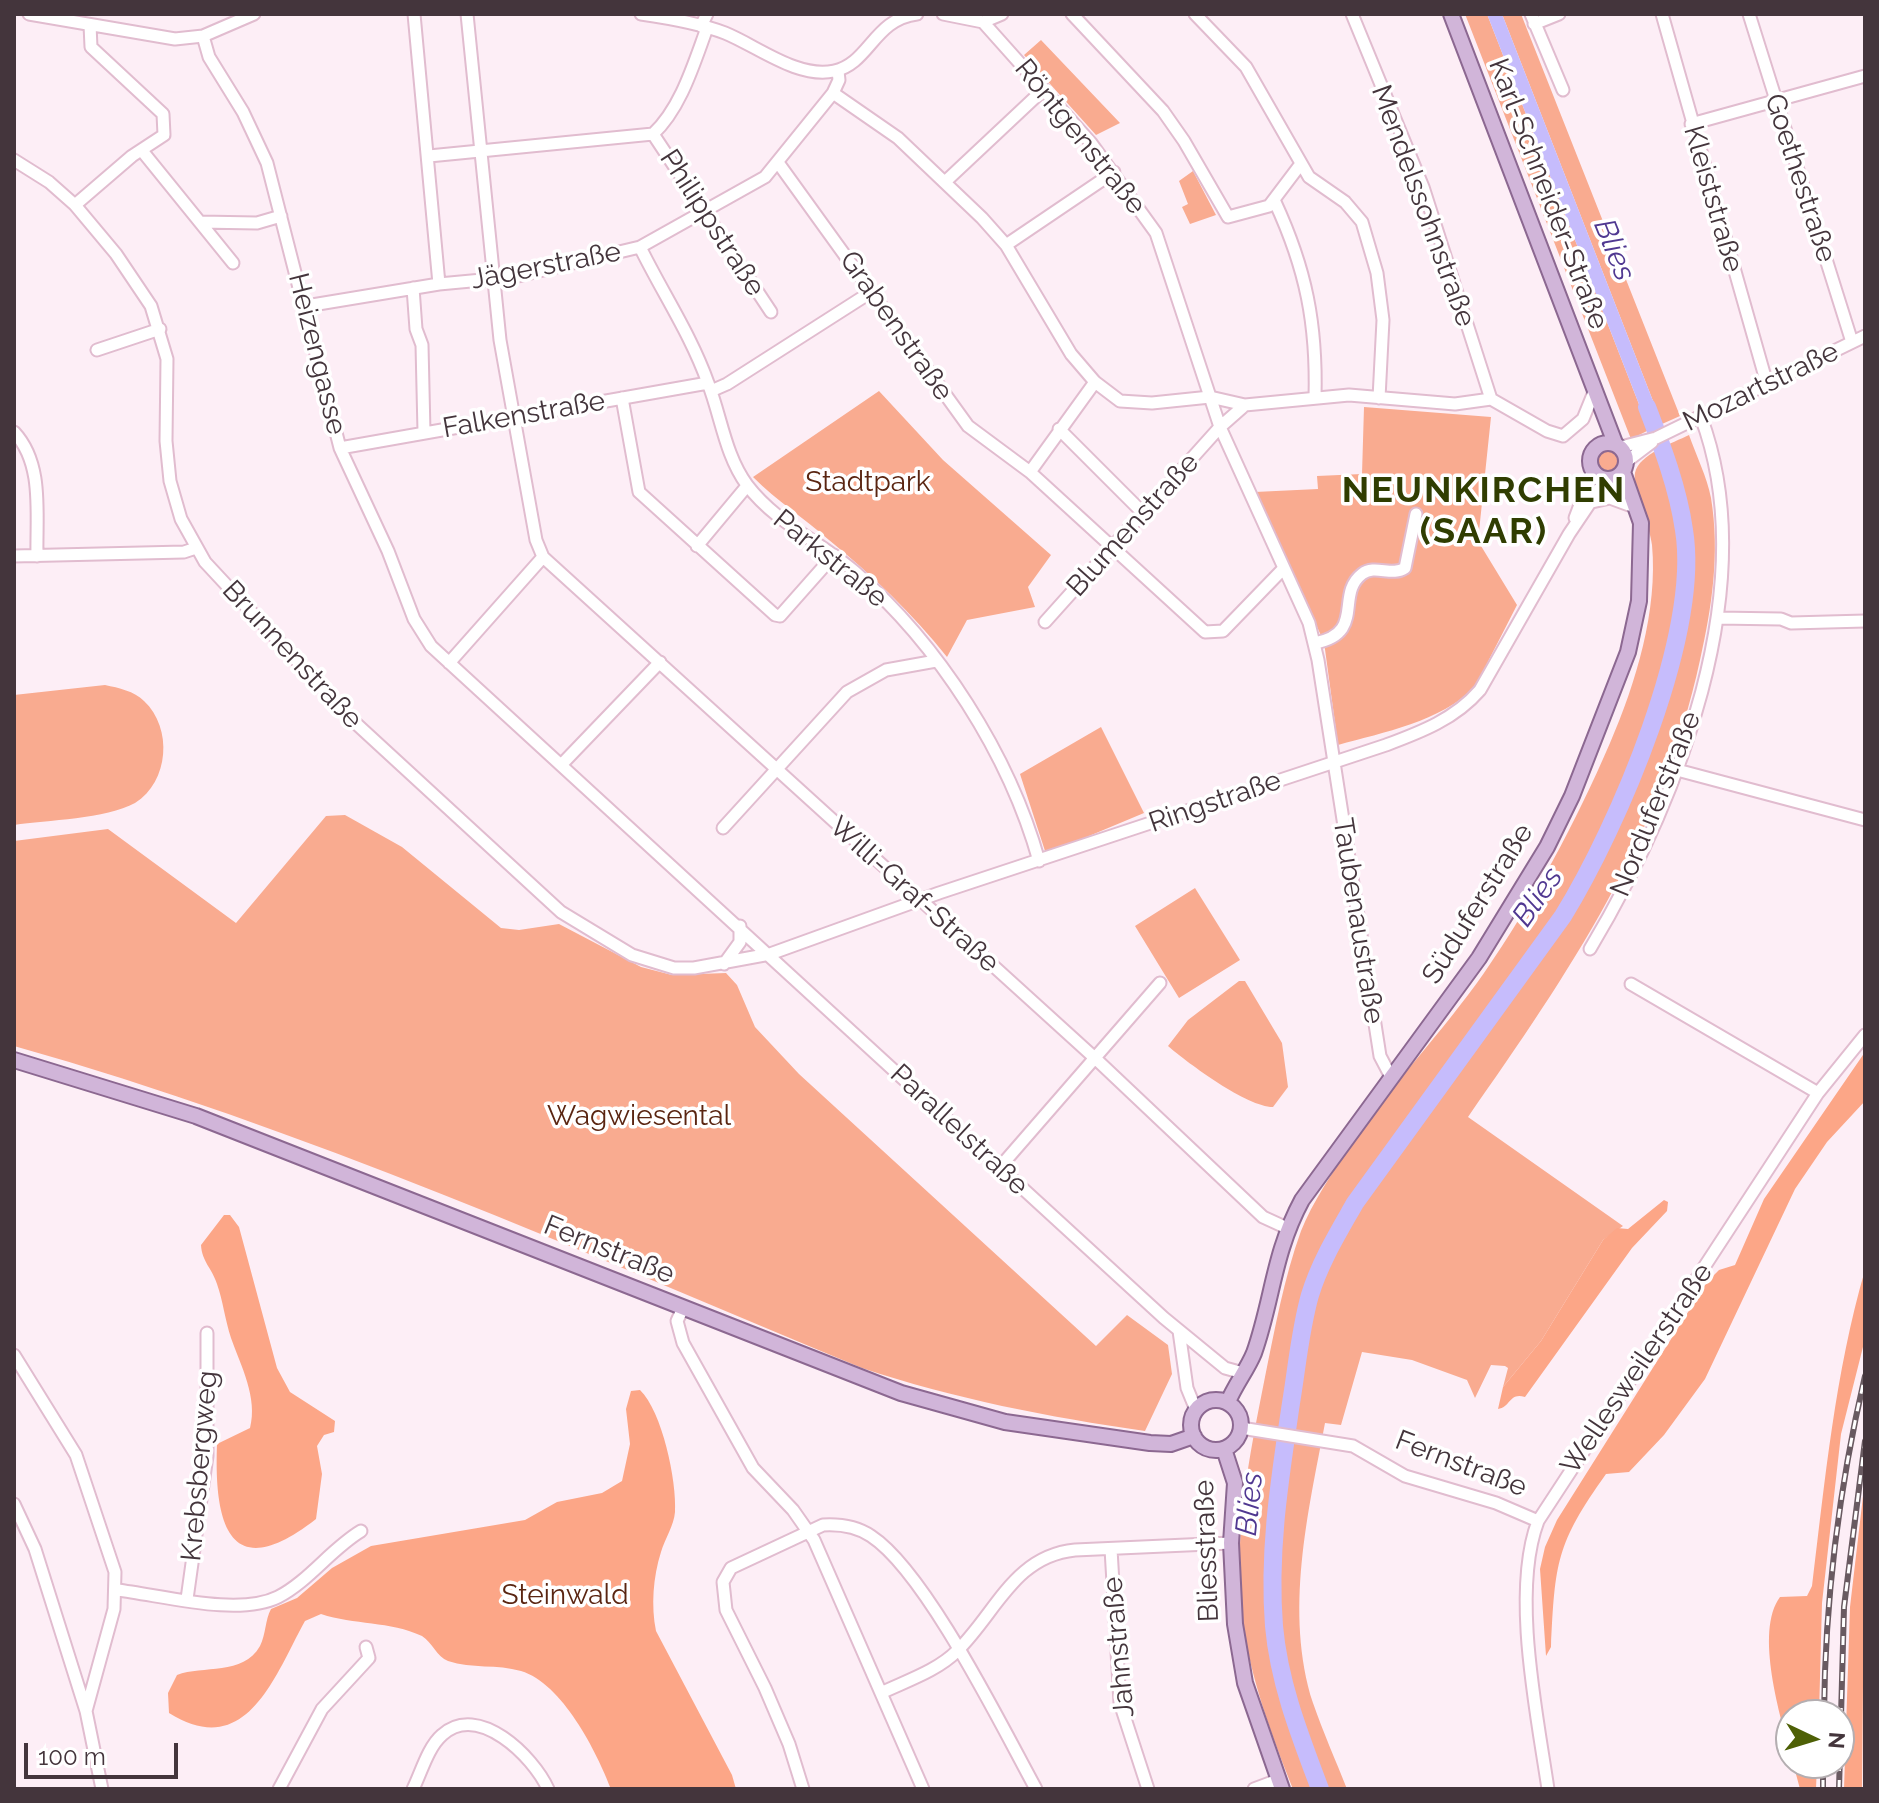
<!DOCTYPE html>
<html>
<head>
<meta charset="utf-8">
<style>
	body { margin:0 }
	#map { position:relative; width:1879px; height:1803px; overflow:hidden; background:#fdeef6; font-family:Raleway,sans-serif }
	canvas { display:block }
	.frame { position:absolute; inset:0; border:16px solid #44353c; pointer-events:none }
	.north { position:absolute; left:1775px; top:1699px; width:80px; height:80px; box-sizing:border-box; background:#fff; border:2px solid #b4aeb1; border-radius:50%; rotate:94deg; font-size:22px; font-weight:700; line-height:32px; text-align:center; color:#44353c }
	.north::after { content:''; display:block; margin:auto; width:28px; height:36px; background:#4e6006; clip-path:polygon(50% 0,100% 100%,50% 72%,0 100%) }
	.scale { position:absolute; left:24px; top:1743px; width:154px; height:36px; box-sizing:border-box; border:4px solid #44353c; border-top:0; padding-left:10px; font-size:24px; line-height:28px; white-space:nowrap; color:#44353c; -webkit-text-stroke:6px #fff; paint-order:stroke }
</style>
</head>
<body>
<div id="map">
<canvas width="1879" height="1803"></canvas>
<div class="frame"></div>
<div class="north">N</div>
<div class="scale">100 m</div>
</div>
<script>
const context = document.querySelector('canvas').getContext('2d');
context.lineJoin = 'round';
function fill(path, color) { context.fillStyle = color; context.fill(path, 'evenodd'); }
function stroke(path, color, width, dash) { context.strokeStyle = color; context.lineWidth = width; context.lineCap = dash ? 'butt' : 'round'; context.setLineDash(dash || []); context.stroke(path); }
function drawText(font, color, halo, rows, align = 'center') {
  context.font = font + ' Raleway,sans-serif'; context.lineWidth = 7; context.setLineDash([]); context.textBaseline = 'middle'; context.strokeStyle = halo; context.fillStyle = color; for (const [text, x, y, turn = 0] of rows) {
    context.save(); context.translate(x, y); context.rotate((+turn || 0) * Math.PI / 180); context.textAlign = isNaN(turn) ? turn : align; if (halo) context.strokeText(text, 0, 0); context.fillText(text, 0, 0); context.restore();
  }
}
fill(new Path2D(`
	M1465,14H1487L1649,430L1631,439Z
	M1502,14H1521L1680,416L1662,424Z
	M1041,40L1120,123L1096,135L1024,55Z
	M1193,171L1216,215L1190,224L1182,207L1188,204L1179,181Z
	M879,391L943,460L1051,555L1028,587L1035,607L967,620L947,657C912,613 873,576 829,540C804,518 777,501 753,477Z
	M1364,407L1491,417L1478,541L1517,605L1475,687C1440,722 1384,732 1338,745L1324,642L1255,492L1318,489L1317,476L1362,474Z
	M1689,435C1696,455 1707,477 1711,498C1720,553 1712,607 1700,660C1662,836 1569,973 1468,1117L1623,1226L1603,1240L1541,1341L1503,1387L1508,1368L1505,1366L1491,1365L1475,1398L1467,1380L1412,1360L1362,1352L1341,1425L1325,1423C1308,1513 1284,1612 1313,1703C1323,1732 1336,1761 1347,1789H1293C1272,1736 1251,1680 1243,1623C1232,1540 1249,1458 1265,1377C1275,1328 1284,1278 1301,1231C1312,1203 1333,1172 1350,1146C1390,1086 1442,1033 1484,973C1533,902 1576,822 1610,743C1636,683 1658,610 1652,545C1650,526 1632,485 1635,473C1639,454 1673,443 1689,435Z
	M1596 461a13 13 0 1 1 26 0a13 13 0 1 1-26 0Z
	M105,685C119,688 134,691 144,701C173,728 169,782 135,803C106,819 47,820 14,825V695Z
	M1101,727L1144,813L1046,854L1020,774Z
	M345,815L402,847L501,928L519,930L559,924L641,967L672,975L726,973L737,985L755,1027L799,1074L1096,1346L1127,1315L1168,1345L1172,1374L1145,1431C1048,1417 955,1399 862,1368C582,1252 305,1128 14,1046V841L108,829L236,923L326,816Z
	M1195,888L1240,960L1179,998L1135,926Z
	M1239,981H1245L1282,1043L1288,1087L1273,1107C1247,1107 1189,1064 1168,1046L1188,1020Z`), '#f9ab90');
fill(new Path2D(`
	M1865,1052V1101L1827,1142L1795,1189L1705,1379L1664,1435L1629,1472L1606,1474C1556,1544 1555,1563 1551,1647L1546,1656L1540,1569L1545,1547L1557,1520L1707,1282L1719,1270L1735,1265L1764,1199Z
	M1664,1200L1668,1202L1667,1211L1632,1248L1525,1397C1509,1392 1511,1407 1498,1409L1503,1387L1541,1341L1603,1240L1617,1228L1628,1229Z
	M224,1215H230L239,1227L277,1368L290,1392L335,1421L334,1432L324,1435L317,1446L322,1474L316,1519C229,1587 214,1524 217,1444L250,1428C258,1398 241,1366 231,1338C225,1320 223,1301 217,1284C212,1268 202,1262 201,1245Z
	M1865,1270V1339L1841,1434L1822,1603L1819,1715H1791V1757C1781,1718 1754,1632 1780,1597L1807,1596L1812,1586C1825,1480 1835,1373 1865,1270Z
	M640,1390C662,1411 677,1481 675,1512C674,1525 665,1539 661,1552C653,1577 651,1606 656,1631L732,1775L736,1789H611C597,1752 562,1683 521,1671C497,1664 472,1669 448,1661C437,1657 432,1642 422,1636C390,1621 354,1625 321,1614L305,1621C275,1675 247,1762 169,1713L168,1693L177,1675C203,1665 243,1676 260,1646C266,1634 265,1620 271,1609L297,1598L332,1568L371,1546L525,1520L557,1502L602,1493L622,1481L630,1444L626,1409L631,1391Z
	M1865,1479L1862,1788L1844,1789L1850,1607Z
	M1793,1763H1817L1816,1789H1800Z`), '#fca687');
fill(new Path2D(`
	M1487,14H1502L1662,424L1649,430Z`), '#c6bcfc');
stroke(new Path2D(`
	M1320,1789C1300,1736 1279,1683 1274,1626C1268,1550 1280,1478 1291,1403C1297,1367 1300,1330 1310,1295C1320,1262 1338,1233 1355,1203L1563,916C1618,827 1701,634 1684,530C1678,488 1662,446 1647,407`), '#c6bcfc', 18);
const minor = new Path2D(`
	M29,14L175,39L203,36L254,14
	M414,14L439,284
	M467,14L500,340L536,540L543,557L1097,1060L1263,1217L1287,1228
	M641,14C669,18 699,23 725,33C757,46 798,79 834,71C869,64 874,19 917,14
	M943,14L983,22L1002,14
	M1072,14L1163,111L1184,141L1228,217L1269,206L1300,165
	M1195,14L1246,67L1309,177L1345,202L1362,222L1377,273L1383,320L1379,398
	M1352,14L1423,187L1491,399
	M1531,14L1563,90
	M1662,14L1767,384
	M1749,14L1852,342
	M983,22L1091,143L1156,233L1220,427L1309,623L1318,660L1380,1056L1391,1077
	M1534,24L1559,14
	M701,26L707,14
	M203,36L209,57L243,112L267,163L340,448L388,551L414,619L431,646L1164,1318L1225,1368L1243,1373
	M833,93L898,138L982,218L1006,245L1071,354L1095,382L1120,401L1152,403L1210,397L1245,405L1349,395L1455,404L1491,399L1547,431L1563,436L1583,419L1594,392
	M1691,124L1865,76
	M653,134L771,312
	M143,152L233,263
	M429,156L653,134C681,108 694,63 707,28
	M14,160L49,182L75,205L116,254L151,306L167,359L166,441L170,481L181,519L205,562L350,718L561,912L632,955L674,968H694L770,954L939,893L1386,745C1421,732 1455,719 1480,690L1569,534L1606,479
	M779,164L968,426L1030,472L1205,632L1223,631L1284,568
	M946,181L1044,89
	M1275,202C1306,269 1317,324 1315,398
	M75,205L132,156L164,135L163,114L91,47L90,25
	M200,222L257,223L281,216
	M1006,245L1114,172
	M640,247C662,292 691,335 708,383C721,416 725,455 747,485C776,523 819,541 855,572C939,645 1009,754 1039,861
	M413,288L416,329L422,345L424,432
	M306,306L439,284L514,277L640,247L765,177L833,93L839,80L838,71
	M97,350L160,329
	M711,391L727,384L871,292
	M622,398L639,492L775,615L780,616L834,555
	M1059,429L1143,513
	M14,432C44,464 36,514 37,556
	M1621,447L1656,438L1865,336
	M340,448L708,383
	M1627,461L1652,442
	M1030,472L1095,382
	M1592,502L1610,498L1629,505
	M1575,518L1593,471
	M697,546L747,486
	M14,556L184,552L196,548
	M1718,618L1781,619L1791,623L1865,621
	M1045,622L1220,427L1245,405
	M1315,643C1366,633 1335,595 1362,574C1375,564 1392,577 1405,568L1416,514
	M449,663L543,557
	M563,763L660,662
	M1677,770L1865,820
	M723,828L847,692L886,670L936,661
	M1590,949C1677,803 1764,586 1701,417
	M724,964L740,942V926
	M1631,984L1818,1093
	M1000,1167L1160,983
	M683,1308L677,1321L683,1343L753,1468L793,1510L814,1540L923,1789
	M1179,1331L1187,1388L1196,1410
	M14,1355L76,1455L115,1572L114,1609L86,1711
	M1241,1428L1353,1446L1405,1476L1496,1503L1538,1521
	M14,1504L35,1549L86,1711L102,1789
	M1111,1549L1120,1703L1148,1789
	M117,1590C161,1595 238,1617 278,1597C309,1581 331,1549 361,1531
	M187,1599L207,1456V1333
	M881,1693C906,1681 937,1671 957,1651C996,1613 1014,1556 1075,1550L1231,1543
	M279,1789L322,1709L369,1658L366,1647
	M413,1789C421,1773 428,1747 442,1735C478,1702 533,1756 548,1789
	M803,1789L789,1744L765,1688L726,1610L723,1582L731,1568L823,1525C840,1524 856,1526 871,1536C926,1572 1002,1727 1036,1789
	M1254,1789L1278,1780
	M1548,1789C1537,1714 1511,1592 1538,1521L1818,1093L1865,1035`);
const major = new Path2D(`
	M1451,14L1615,443
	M1590 461a18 18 0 1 1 36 0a18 18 0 1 1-36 0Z
	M14,1060L196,1116L901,1393L1005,1422L1150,1443L1171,1444L1194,1436
	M1191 1425a25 25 0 1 1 50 0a25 25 0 1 1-50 0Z
	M1228,1402C1235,1385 1247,1370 1254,1353C1273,1299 1273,1254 1302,1200L1479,958L1547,847L1572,796L1628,652L1639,601L1641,523L1623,472
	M1224,1449L1235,1483L1231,1543L1235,1624L1245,1683L1282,1789`);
stroke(minor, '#e1bccf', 15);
stroke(major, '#8c6891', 18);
stroke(minor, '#fff', 11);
stroke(major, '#d1b5d9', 14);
const rail = new Path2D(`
	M1824,1715C1825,1601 1839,1487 1865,1376
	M1823,1789V1763
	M1839,1789L1844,1607L1865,1441`);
stroke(rail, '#695a61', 6);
stroke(rail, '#fff', 3, [9]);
drawText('28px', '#44353c', '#fff', [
	["Röntgenstraße",1080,137,51],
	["Goethestraße",1800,178,72],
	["Karl-Schneider-Straße",1548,194,69],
	["Kleiststraße",1713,199,74],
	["Mendelssohnstraße",1423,206,70],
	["Philippstraße",712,223,57],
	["Jägerstraße",546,266,-11],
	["Grabenstraße",896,326,55],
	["Heizengasse",317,354,76],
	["Mozartstraße",1761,387,-26],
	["Falkenstraße",524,415,-10],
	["Blumenstraße",1133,525,-48],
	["Parkstraße",830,559,39],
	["Brunnenstraße",292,655,47],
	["Ringstraße",1215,802,-19],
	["Norduferstraße",1656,804,-68],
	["Willi-Graf-Straße",914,895,42],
	["Süduferstraße",1478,904,-58],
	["Taubenaustraße",1358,921,81],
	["Parallelstraße",959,1130,43],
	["Fernstraße",609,1250,22],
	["Wellesweilerstraße",1637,1369,-56],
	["Fernstraße",1461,1464,21],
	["Krebsbergweg",200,1466,-85],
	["Bliesstraße",1207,1551,-92],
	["Jahnstraße",1119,1647,-95]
]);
drawText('28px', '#5a2511', '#fff', [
	["Stadtpark",868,483],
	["Wagwiesental",639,1117],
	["Steinwald",565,1596]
]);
drawText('italic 30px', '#503891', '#fff', [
	["Blies",1614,250,68],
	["Blies",1538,897,-55],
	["Blies",1250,1504,-84]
]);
context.letterSpacing = '2px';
drawText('bold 36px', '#303d01', '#fff', [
	["NEUNKIRCHEN",1484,491],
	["(SAAR)",1484,532]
]);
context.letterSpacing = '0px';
</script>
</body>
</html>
